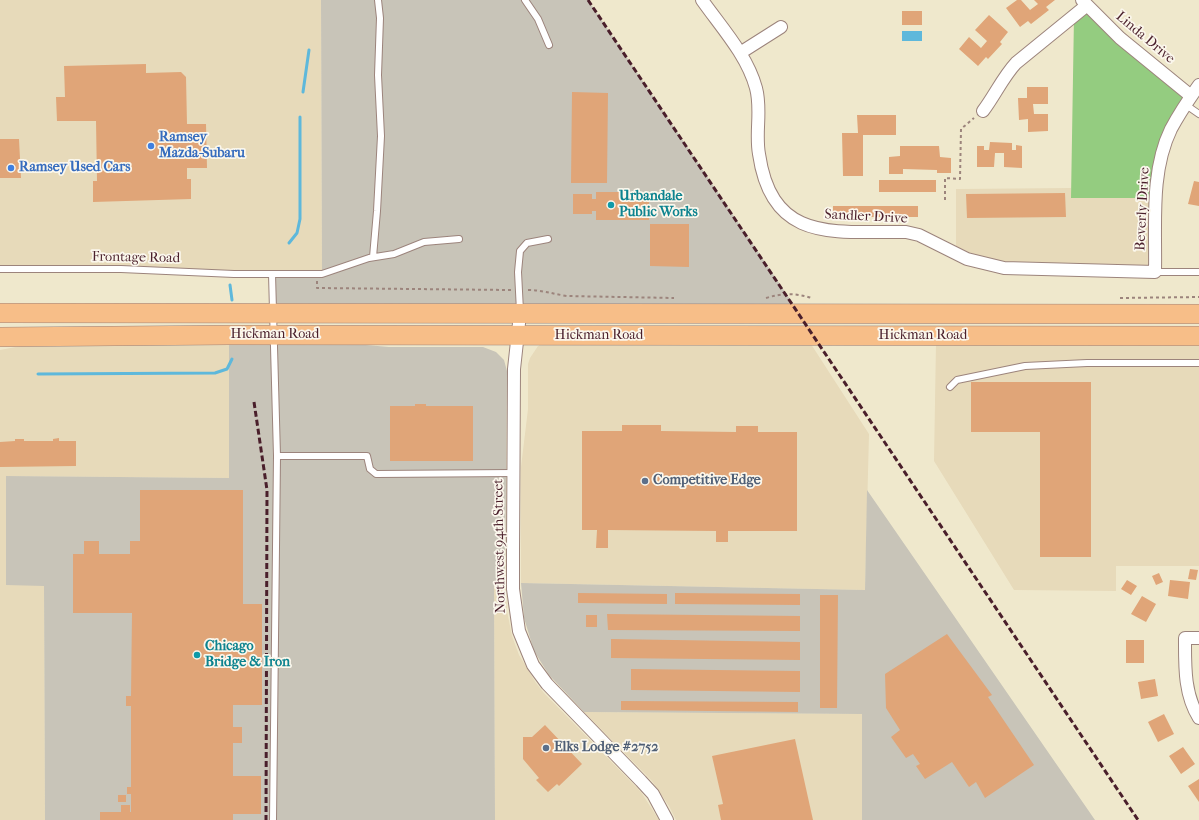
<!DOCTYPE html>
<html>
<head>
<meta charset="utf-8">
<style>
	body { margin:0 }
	canvas { display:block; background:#efe8cc }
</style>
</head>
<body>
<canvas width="1199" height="820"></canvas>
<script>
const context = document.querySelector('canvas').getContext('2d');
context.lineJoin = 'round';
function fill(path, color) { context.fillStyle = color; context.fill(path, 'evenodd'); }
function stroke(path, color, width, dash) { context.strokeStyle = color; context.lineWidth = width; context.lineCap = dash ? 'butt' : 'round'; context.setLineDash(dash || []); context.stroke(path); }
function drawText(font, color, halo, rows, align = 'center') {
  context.font = font + ' "IM FELL French Canon",serif'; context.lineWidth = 3.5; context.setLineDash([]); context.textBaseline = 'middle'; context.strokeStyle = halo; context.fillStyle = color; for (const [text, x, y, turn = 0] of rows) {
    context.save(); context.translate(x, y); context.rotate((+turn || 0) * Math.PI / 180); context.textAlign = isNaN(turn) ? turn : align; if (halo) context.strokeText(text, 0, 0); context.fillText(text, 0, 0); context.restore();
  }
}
fill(new Path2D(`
	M0,0H321L322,274L0,269Z
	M1071,188L1072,198H1157L1155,272L1023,270L956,253V189Z
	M229,341V478L6,476L7,585H44L45,820H0V350L37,343Z
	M809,341L869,434L865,590L521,583V467L528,409V364L530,358L538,346L544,343Z
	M936,342H1199V566H1116V591L1014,590L934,461Z
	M494,582H505L507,611L512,636L519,655L536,683L544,693L641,792L659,820H495Z
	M584,712L862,714V820H676L669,806L652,781Z`), '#e7daba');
fill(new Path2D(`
	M321,0H588L800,314L274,313L272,274H322Z
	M229,341H319L389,347H483L496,352L504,360L507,371L505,582H494L495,820H45L44,586L6,585V476L229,478Z
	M867,490L1095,820H862V714L584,712L549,675L534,651L524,618L521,583L865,590Z`), '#c8c4b8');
fill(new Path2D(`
	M1086,6L1191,96L1171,129L1157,198H1071L1074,16Z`), '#94cc80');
fill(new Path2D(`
	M902,31H922V41H902Z`), '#5eb8db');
stroke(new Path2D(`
	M303,92L309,50
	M289,243L297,233L300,219V117
	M230,285L232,300
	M38,374L215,373L227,369L232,359`), '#5eb8db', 3);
fill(new Path2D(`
	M1017,0H1021L1030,10L1038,4L1034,0H1055L1046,7L1049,10L1031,24L1028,21L1020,27L1006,8Z
	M902,11H922V25H902Z
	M989,15L1008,32L1000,42L1002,44L988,59L986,57L978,66L959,49L969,37L981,48L987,41L975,30Z
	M146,64V73L181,72L186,77L187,124H206L207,168H187V179H191V199L93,202V181H97L96,121H57L56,97H65L64,66Z
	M1027,87H1048V104H1033L1034,114H1048V131L1028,132V119L1019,120L1018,98H1027Z
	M572,92L608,93L607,183H571Z
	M857,115H896V135H863V176H843L842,133H858Z
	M0,139H19L21,178H0Z
	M990,142L1012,143V150H1016V145L1022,146V168L1004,167V153H995L994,167H977V146H984V150H989Z
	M900,146H939L940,157L951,158V173H937V170L903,169V174H889V157L900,156Z
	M879,180H936V192H879Z
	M1194,181L1199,182V206L1188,204Z
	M596,192H619V197H649V220H596V211H592V214H573V194H592V199H596Z
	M1065,193L1066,217L967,218L966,194Z
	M833,206H918V217H833Z
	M650,224H689V267L650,266Z
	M971,382H1091V557H1040V432H971Z
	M415,404H426V406H473V461H390V406H415Z
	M622,425H661V431L736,432V426H758V432H797V531H728V542H716V531L608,530V548H596L597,530H582V431H622Z
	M59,438V441H76V466L0,467V442L15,441V439H24V441H53V439Z
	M140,490H243V604H262V705H233V727H242V743H233V776H261V814H233V820H100V812H121V805H130V812H131V794H127V787H131V706H126V696H131L132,613H73V554H84V541H99V554H130V541H140Z
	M1190,569L1198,570L1196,580L1188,579Z
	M1159,573L1163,582L1156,585L1152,576Z
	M1127,580L1137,586L1131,595L1121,589Z
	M1170,580L1190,582L1188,599L1168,596Z
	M578,593L667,594V604L578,603Z
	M675,593L800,594V605L675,604Z
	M820,595H838L837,708H820Z
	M1142,596L1156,604L1146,622L1131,614Z
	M607,614L800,616V631L608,630Z
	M586,615H597V627H586Z
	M947,634L992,695L988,697L1034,765L985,798L976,782L969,787L952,762L925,779L916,766L920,764L913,754L906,758L891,737L900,730L886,708L885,674Z
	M611,639L800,642V660L611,658Z
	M1126,640H1144V663H1126Z
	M631,669L800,671V692L631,690Z
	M1155,679L1158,696L1141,699L1138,682Z
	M621,701L798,702V712L621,710Z
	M1164,714L1174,734L1158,742L1148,722Z
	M545,725L582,764L559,786L557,784L548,792L536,780L539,778L523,759V737H532Z
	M795,739L813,820H721L718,805L723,804L712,756Z
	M1183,747L1195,764L1181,774L1169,756Z
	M1199,779V802L1188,786Z
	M118,795H126V802H118Z`), '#e0a578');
const lane = new Path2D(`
	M525,0L538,19L549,45
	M1186,105L1199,114
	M373,257L377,211L381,136L378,75L380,18L378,0
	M0,269H121L234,274H322L369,258L394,254L424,242L459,239
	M1155,272H1199
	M272,274L277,456H367L370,469L376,474L514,473
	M520,311L518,272L520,251L527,243L548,239
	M950,387L957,380L1025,366L1087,363H1199
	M273,820L277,456`);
const street = new Path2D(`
	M702,0C721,27 747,55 756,88C762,110 755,132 759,154C772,244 835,231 906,232L919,235L967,259L1004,268L1155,272C1156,225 1150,172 1171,129C1179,114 1189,99 1199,85
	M1082,0L1120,38L1191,96
	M740,53L781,27
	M983,111C995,95 1003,77 1016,63L1086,6
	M520,314L514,369L513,551V589L519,631L533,665L547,684L641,781L653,794L667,820
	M1199,638H1185C1185,666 1184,694 1199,718`);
const primary = new Path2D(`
	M0,313L1199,314
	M0,337L229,335L1199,336`);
stroke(lane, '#9c847c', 8);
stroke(street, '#9c847c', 14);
stroke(primary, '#9c847c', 20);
stroke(new Path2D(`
	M945,200V178L960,179L961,129L974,118
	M317,281V288L511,290
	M528,290C542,290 553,294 567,296L674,298
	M766,298C782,293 796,293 812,298
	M1120,298L1199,297`), '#9c847c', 2, [3, 3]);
stroke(lane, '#fff', 6);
stroke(street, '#fff', 12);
stroke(primary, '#f7be88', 19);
stroke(new Path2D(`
	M588,0L1138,820
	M254,402L267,490L266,820`), '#4a1f2b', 3, [6, 3]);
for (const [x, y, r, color] of [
	[151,146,4,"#3f7fe0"],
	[11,168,4,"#3f7fe0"],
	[611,205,4,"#0f9aa8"],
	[645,481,4,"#5c6f8a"],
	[197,655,4,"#0f9aa8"],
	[546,748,4,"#5c6f8a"]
]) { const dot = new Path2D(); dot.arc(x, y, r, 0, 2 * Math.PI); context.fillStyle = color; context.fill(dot); stroke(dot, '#fbf7ec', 1.5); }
drawText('14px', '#4a1f2b', '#fbf7ec', [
	["Linda Drive",1145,38,40],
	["Beverly Drive",1143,209,-87],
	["Sandler Drive",866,217,3],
	["Frontage Road",136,258,1],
	["Hickman Road",275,335],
	["Hickman Road",599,336],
	["Hickman Road",923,336],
	["Northwest 94th Street",500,546,-91]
]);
drawText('bold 14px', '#366cbe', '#fbf7ec', [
	["Ramsey",159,138],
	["Mazda-Subaru",159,154],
	["Ramsey Used Cars",19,168]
], 'left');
drawText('bold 14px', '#0d838f', '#fbf7ec', [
	["Urbandale",619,197],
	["Public Works",619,213],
	["Chicago",205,647],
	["Bridge & Iron",205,663]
], 'left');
drawText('bold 14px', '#4e5e75', '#fbf7ec', [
	["Competitive Edge",653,481],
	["Elks Lodge #2752",554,748]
], 'left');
</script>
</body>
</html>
